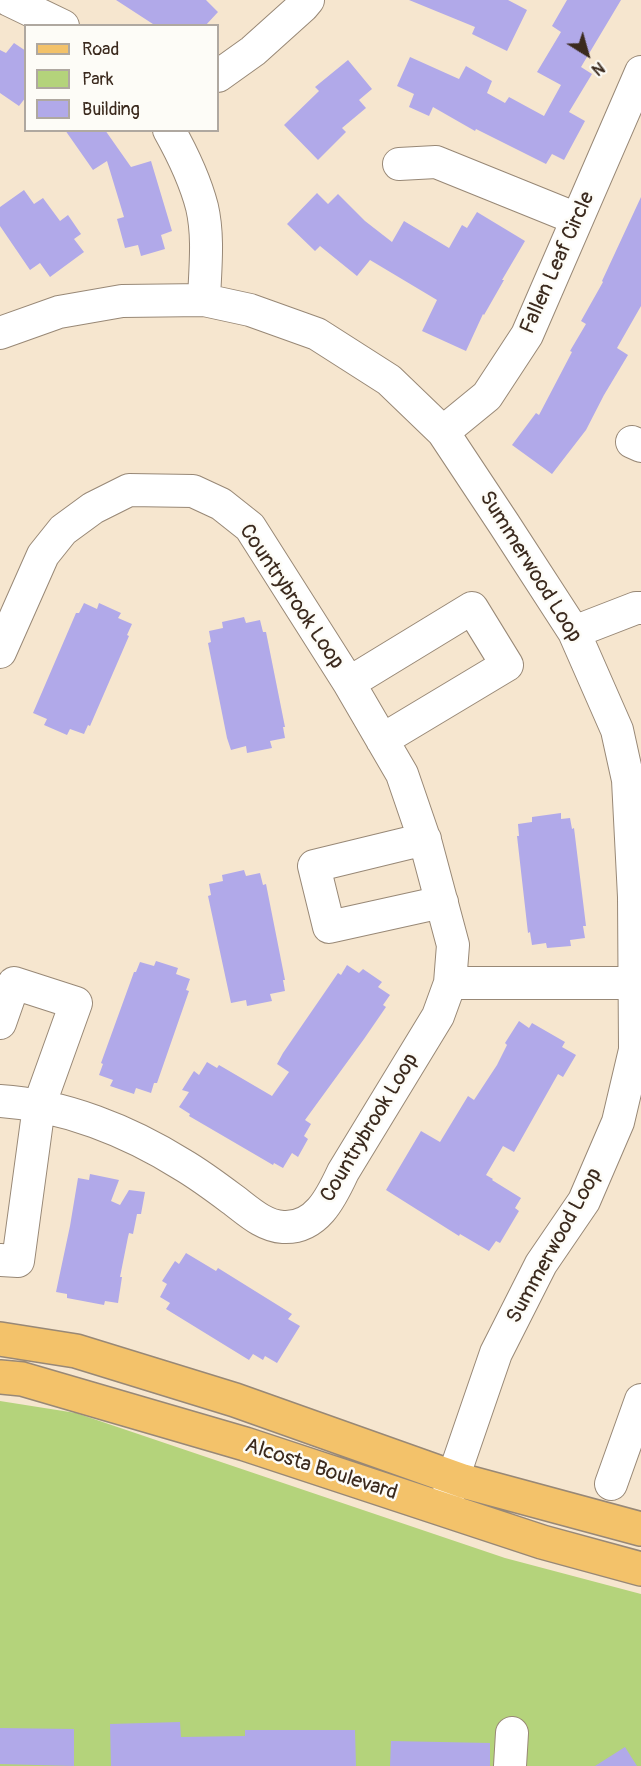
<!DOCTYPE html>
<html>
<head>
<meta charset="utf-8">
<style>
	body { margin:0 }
	#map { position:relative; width:641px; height:1766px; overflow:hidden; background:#f6e6cf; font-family:Pangolin,sans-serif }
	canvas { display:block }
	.legend { position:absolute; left:24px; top:24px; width:195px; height:108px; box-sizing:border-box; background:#fdfcf7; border:2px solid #afa8a0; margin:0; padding:8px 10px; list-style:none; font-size:18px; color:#3b2a1e }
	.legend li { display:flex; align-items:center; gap:12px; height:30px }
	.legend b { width:30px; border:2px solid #afa8a0 }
	.north { position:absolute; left:557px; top:24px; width:60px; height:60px; -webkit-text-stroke:4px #fdfcf7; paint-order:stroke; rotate:143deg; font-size:16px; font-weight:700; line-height:24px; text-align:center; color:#3b2a1e }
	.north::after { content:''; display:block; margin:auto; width:21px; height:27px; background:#3b2a1e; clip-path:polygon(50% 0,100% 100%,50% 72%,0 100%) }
</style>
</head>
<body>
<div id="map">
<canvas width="641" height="1766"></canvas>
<ul class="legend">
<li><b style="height:8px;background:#f3c26a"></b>Road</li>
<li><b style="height:16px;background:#b4d37b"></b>Park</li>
<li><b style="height:16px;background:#b1a9e9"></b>Building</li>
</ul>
<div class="north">N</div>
</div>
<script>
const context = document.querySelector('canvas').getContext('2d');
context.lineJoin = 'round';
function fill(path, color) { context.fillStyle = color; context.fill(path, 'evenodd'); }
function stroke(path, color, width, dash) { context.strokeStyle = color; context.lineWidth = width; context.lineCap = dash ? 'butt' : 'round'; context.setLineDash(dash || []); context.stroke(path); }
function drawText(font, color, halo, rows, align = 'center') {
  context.font = font + ' Pangolin,sans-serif'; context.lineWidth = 5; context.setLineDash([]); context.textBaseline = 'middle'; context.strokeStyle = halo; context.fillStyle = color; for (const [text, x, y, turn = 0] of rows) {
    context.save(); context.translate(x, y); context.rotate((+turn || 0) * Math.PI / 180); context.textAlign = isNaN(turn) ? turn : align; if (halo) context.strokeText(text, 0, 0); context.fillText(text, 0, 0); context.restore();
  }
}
fill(new Path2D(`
	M0,1401L76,1413L505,1558L641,1594V1766H0Z`), '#b4d37b');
fill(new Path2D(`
	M116,0H206L218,12L205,26H156Z
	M409,0H508L527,10L507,51L472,34L475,27Z
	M567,0H621L581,67L592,74L569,112L585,121L564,160L552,154L546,164L476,129L475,131L433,107L429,116L409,107L414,94L397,86L410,57L459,79L466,66L492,81L487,93L505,103L509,97L544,116L561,85L537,72L561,32L552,26Z
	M14,43L26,51V97L19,106L0,93V50L6,53Z
	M348,60L372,89L359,100L366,108L342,128L346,132L318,160L284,125L319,91L315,87Z
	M65,130H105L131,167L151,161L172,231L161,235L165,249L141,256L138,245L125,248L117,219L124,217L107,161L93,170Z
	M24,190L34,204L43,198L60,221L68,215L81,234L74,239L84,252L50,277L40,263L30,270L0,226V207Z
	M317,193L328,204L338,194L365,221L392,242L404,221L449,248L462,225L467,228L477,212L525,241L502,280H504L484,315L483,314L466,351L422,331L437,300L370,260L357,276L320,246L315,251L287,224Z
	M641,197V306L617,348L628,355L604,395L586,430L552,474L512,445L536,413L539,415L572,352L570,351L586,324L581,321L603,282L602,281Z
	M84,603L97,609L99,603L121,613L118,618L132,624L127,635L129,636L90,726L88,725L84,734L70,729L67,735L44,725L47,719L33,713L76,613H79Z
	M244,617L246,623L260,620L263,632H266L285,727H283L285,738L270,741L272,748L247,753L246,746L231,750L227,738L208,643L211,642L209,631L223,628L222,622Z
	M561,813V819L570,818L572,829L574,828L586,926H583L585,938L570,940L571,946L547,948L546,943L532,945L530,932L528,933L517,836H519L518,824L532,822V817Z
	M244,870L246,876L260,873L263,885L266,884L285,980H283L285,991L270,994L272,1001L247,1006L246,1000L231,1003L208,896L211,895L209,884L223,881L222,875Z
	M156,961L178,968L176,974L190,979L186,990L189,991L157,1083H154L151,1093L136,1088L134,1094L110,1086L113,1080L99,1075L103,1064L101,1063L134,972H136L140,962L154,966Z
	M347,965L359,973L363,969L382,982L378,987L390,995L383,1005L386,1007L364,1039L305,1120L311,1124L304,1136L308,1139L298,1157L292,1153L283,1168L274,1163L273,1165L189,1116L190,1114L179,1107L189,1092L182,1090L194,1071L199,1075L207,1062L217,1068L219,1065L272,1096L289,1072L277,1064L283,1053L338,973L341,975Z
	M519,1021L529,1028L532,1023L565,1042L562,1047L576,1055L563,1077L558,1074L514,1152L503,1146L486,1175L493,1179L492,1180L521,1198L515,1208L519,1211L500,1243L496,1241L489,1251L460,1234L459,1236L386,1190L421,1131L440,1142L468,1096L474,1100L497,1065L507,1045L505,1043Z
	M90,1174L119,1180L111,1201L120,1205L129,1190L145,1192L141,1214H137L133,1234L129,1233L128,1237L120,1277H122L118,1303L105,1301L104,1305L67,1298V1294L56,1292L70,1226L78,1178L89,1180Z
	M186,1253L216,1271L218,1268L292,1314L288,1319L300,1326L277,1363L265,1356L263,1360L253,1354L249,1360L166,1309L170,1303L160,1297L167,1284L162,1281L175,1261L179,1264Z
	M180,1722L181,1737L245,1736V1730H355L356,1766H111L110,1724Z
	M0,1728L74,1729V1766L0,1764Z
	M391,1741L490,1743V1766H390Z
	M625,1747L637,1766H595Z`), '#b1a9e9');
const minor = new Path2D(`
	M9,0L63,26
	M218,76L253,51L303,6L308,0
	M169,130C183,155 195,180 202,207C209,237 205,270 204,300
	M399,164L436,162L577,219
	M0,333L59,312L122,301L204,300L250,310L317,334L389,380L443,432L504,524L574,632L617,730L628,780L634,897L635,1050L618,1122L584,1201L541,1264L496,1353L453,1478L446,1503
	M443,432L487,396L527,335L641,72
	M632,442L641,446
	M574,632L636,608H641
	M0,652L43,555L63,530L93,508L129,490L193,491L221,504L250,527L349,683L402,774L426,844L453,945L450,983L438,1016L343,1172C331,1198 316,1229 283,1227C263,1226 247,1210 232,1199C216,1187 200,1175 183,1165C129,1131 64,1105 0,1101
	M349,683L472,608L507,665L382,740
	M425,839L314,866L329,927L442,902
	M450,983H641
	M0,1023L14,983L76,1003L39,1106L18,1261L0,1260
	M611,1484L641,1400
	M510,1766L512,1733`);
const major = new Path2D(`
	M0,1339L76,1351L235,1400L463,1481L641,1529
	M0,1377L22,1379L245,1444L542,1542L641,1569`);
stroke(minor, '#988876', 34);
stroke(major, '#988876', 36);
stroke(minor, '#fff', 32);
stroke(major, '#f3c26a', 33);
drawText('21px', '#3b2a1e', '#fdfcf7', [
	["Fallen Leaf Circle",558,263,-66],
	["Summerwood Loop",530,567,58],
	["Countrybrook Loop",291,597,56],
	["Countrybrook Loop",370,1128,-59],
	["Summerwood Loop",555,1246,-61],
	["Alcosta Boulevard",321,1470,18]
]);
</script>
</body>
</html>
